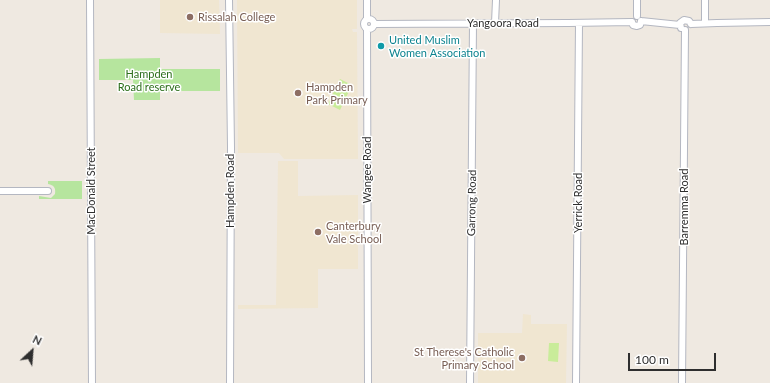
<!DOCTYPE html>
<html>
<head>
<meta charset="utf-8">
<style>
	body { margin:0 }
	#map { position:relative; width:770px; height:383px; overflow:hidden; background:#efe9e1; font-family:Lato,sans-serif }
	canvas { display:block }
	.north { position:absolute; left:12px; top:331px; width:40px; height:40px; -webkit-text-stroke:3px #fff; paint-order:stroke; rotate:26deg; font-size:11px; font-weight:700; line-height:16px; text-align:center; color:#2e2e2e }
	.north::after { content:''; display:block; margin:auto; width:14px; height:18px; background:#2e2e2e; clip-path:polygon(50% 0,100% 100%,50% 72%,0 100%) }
	.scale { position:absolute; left:628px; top:353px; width:88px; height:18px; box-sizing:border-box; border:2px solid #2e2e2e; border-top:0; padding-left:5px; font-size:12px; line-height:14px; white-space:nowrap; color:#2e2e2e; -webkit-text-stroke:3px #fff; paint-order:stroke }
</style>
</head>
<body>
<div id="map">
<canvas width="770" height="383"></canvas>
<div class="north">N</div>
<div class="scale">100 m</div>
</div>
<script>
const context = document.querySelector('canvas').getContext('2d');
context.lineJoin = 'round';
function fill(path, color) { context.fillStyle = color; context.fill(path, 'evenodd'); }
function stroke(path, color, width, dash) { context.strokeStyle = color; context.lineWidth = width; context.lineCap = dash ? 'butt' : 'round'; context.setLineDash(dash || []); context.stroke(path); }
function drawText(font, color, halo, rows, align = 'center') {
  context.font = font + ' Lato,sans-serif'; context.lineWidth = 3; context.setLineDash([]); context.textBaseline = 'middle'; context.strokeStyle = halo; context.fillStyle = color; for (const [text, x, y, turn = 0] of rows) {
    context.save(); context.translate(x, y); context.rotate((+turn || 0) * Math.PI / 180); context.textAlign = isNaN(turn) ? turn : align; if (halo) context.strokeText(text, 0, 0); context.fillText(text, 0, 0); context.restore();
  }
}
fill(new Path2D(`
	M160,0H219L220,34L160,33Z
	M237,0H357V29H352L353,32H357L358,159H284L279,153H238Z
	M278,161H298V196L358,195V269H318V308L238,309V305H276Z
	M523,314L531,315V324H567L566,383H478V333H522Z`), '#f0e6d1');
fill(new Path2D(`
	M160,58V69H220V91H160V100H134L133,80H99V59Z
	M48,181H82V199H39V196L51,198L55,194C56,188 54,185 48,184Z`), '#b6e59e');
fill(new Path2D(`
	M340,79L352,85L340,110L328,104Z
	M549,343H559L558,362L548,361Z`), '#c9ec9a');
const street = new Path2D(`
	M90,0L92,383
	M229,0L231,147L230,383
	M367,0V18
	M637,0V16
	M364 24a5 5 0 1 1 10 0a5 5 0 1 1-10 0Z
	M641,21L680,25
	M632,22L633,25L637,26L640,25L641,21
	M495,23L496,0
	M705,23V0
	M374,24L568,23L632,22
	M691,24L717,23L770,22
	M681,28L680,23L684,20L689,21L691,24
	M367,29L368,383
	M0,191H48
	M470,383L473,23
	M576,383L579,23
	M682,383L685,30`);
stroke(street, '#b4b7c1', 8);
stroke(street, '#fff', 6);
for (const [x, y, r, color] of [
	[190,17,4,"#8d6e63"],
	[381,46,4,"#0f9aa8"],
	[298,93,4,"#8d6e63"],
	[318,232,4,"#8d6e63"],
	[522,358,4,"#8d6e63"]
]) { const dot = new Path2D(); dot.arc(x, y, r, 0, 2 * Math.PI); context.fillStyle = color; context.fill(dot); stroke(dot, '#fff', 1.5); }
drawText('11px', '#785e54', '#fff', [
	["Rissalah College",198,17],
	["Hampden",306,87],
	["Park Primary",306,100],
	["Canterbury",326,226],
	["Vale School",326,239],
	["St Therese's Catholic",514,352,"right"],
	["Primary School",514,365,"right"]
], 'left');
drawText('11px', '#2e2e2e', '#fff', [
	["Yangoora Road",503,23],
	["Wangee Road",367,170,-90],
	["MacDonald Street",91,191,-90],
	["Hampden Road",230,191,-90],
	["Garrong Road",472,203,-89],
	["Yerrick Road",578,203,-90],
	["Barremma Road",684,207,-90]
]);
drawText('11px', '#0d838f', '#fff', [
	["United Muslim",389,40],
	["Women Association",389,53]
], 'left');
drawText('11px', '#2c6e1b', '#fff', [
	["Hampden",149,74],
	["Road reserve",149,87]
]);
</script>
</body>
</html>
